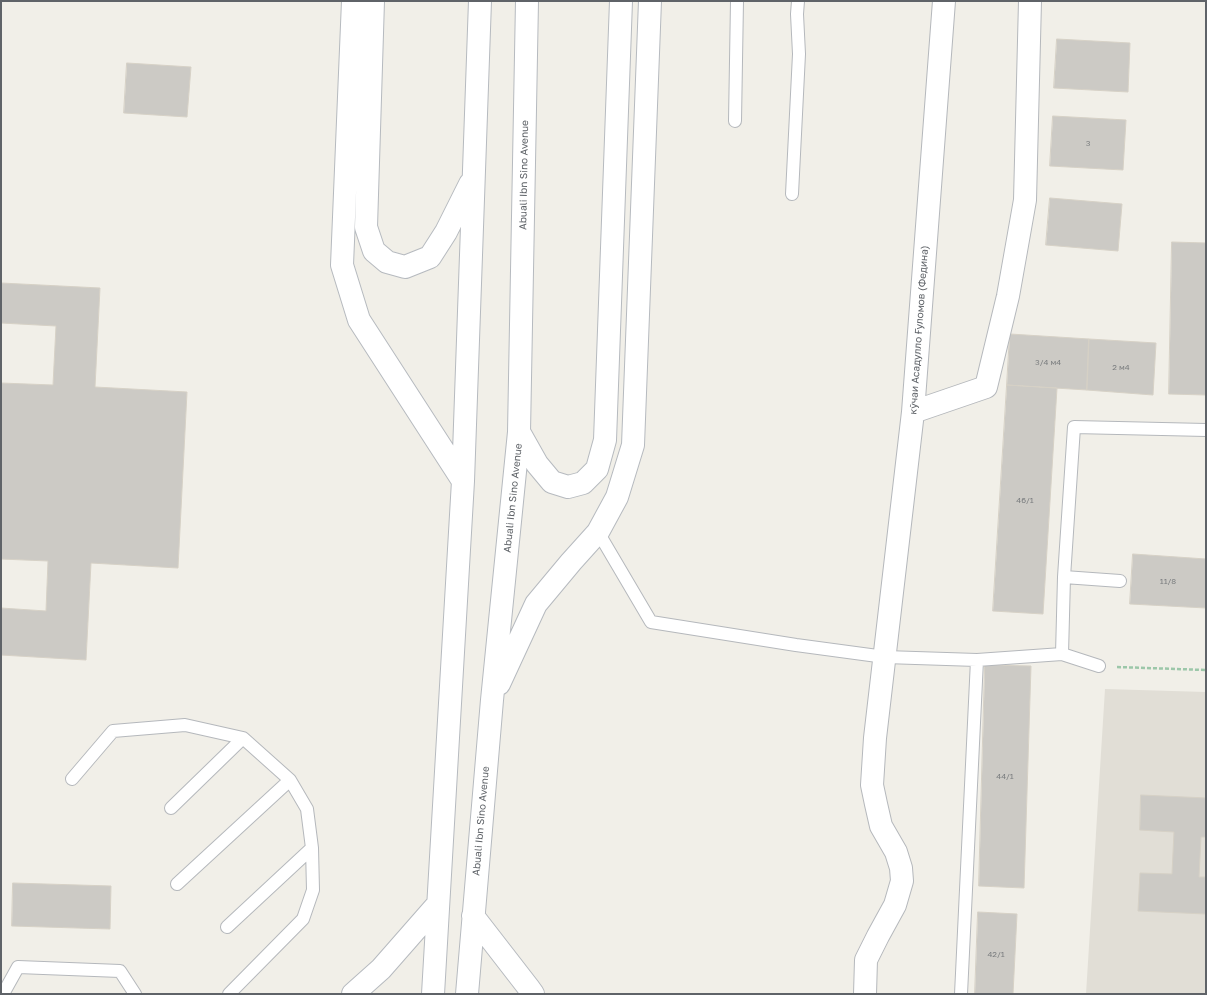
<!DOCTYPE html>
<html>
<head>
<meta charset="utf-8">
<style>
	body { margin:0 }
	#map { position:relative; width:1207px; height:995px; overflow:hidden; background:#f1efe8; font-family:"Golos Text",sans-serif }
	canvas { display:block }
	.frame { position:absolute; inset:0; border:2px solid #5f6368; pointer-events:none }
</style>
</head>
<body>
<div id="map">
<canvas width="1207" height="995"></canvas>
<div class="frame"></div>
</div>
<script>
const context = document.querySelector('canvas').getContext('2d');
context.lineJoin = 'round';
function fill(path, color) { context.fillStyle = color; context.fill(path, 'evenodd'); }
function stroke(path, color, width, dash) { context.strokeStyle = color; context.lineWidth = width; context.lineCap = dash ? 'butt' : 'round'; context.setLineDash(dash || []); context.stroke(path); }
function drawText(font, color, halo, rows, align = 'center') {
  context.font = font + ' "Golos Text",sans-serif'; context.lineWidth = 3.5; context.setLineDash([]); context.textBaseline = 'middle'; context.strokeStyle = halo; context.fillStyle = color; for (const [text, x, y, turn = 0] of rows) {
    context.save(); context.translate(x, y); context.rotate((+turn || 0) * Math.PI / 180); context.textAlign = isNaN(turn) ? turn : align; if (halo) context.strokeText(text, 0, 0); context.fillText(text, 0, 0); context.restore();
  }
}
fill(new Path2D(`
	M1105,689L1206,692V994H1086Z`), '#e1ded6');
const building = new Path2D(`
	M1057,39L1130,43L1128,92L1054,88Z
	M127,63L191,67L187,117L124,113Z
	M1053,116L1126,120L1123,170L1050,166Z
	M1050,198L1122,204L1118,251L1046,245Z
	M1172,242L1206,243V395L1169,394Z
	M1,283L100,288L95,387L187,392L178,568L91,563L86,660L1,655V608L46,611L48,561L1,559V383L53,385L56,326L1,323Z
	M1010,334L1089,339L1087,390L1007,385Z
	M1089,339L1156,343L1153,395L1087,390Z
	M1007,385L1057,388L1043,614L993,611Z
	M1133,554L1206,559V608L1130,604Z
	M985,665L1031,666L1024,888L979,886Z
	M1141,795L1206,798V837H1201L1199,877H1206V914L1138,911L1140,873L1172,874L1174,832L1140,830Z
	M13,883L111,886L110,929L12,926Z
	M978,912L1017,914L1013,994H975Z`);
fill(building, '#cccac5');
stroke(building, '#d6d1c6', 1);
const service = new Path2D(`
	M735,121L737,1
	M792,194L799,54L797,14L798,1
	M598,532L651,622L796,645L885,657L977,660L1062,654L1099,666
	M1064,577L1120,581
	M1062,654L1064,577L1074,427L1206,430
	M72,779L113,731L185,725L243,738L290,780L307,809L312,848L313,890L303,919L229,994
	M171,808L243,738
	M177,884L290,780
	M227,927L312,848
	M3,994L18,967L120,971L135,994
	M961,994L977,660`);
const minor = new Path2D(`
	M913,412L986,387L1008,296L1025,200L1030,1
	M865,994L866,960L878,936L895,905L902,881L901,868L896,852L881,826L876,804L872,785L875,738L913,412L944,1`);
const secondary = new Path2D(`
	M353,1L342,265L359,320L463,481
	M373,1L366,227L374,251L387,262L405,267L430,257L446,232L470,184
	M519,432L537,464L552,482L568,487L583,483L597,469L605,440L621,1
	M499,684L536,604L571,562L598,532L617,497L633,445L650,1
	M473,916L528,987L533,994
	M353,994L381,969L438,904
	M433,994L463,481L480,1
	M467,994L492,700L519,432L527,1`);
stroke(service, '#b5b8bc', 14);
stroke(minor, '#b5b8bc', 24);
stroke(secondary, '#b6babf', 24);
stroke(new Path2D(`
	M1117,667L1206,670`), '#9cc7a9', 2.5, [4, 2]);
stroke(service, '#fff', 12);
stroke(minor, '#fff', 22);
stroke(secondary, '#fff', 22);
drawText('8px', '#7a7d7f', null, [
	["3",1088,143],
	["3/4 м4",1048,362],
	["2 м4",1121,367],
	["46/1",1025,500],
	["11/8",1168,581],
	["44/1",1005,776],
	["42/1",996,954]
]);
drawText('10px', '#5f6368', '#fff', [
	["Abuali Ibn Sino Avenue",524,175,-89],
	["кӯчаи Асадулло Ғуломов (Федина)",919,330,-86],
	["Abuali Ibn Sino Avenue",513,498,-84],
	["Abuali Ibn Sino Avenue",481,821,-85]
]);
</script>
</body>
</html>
